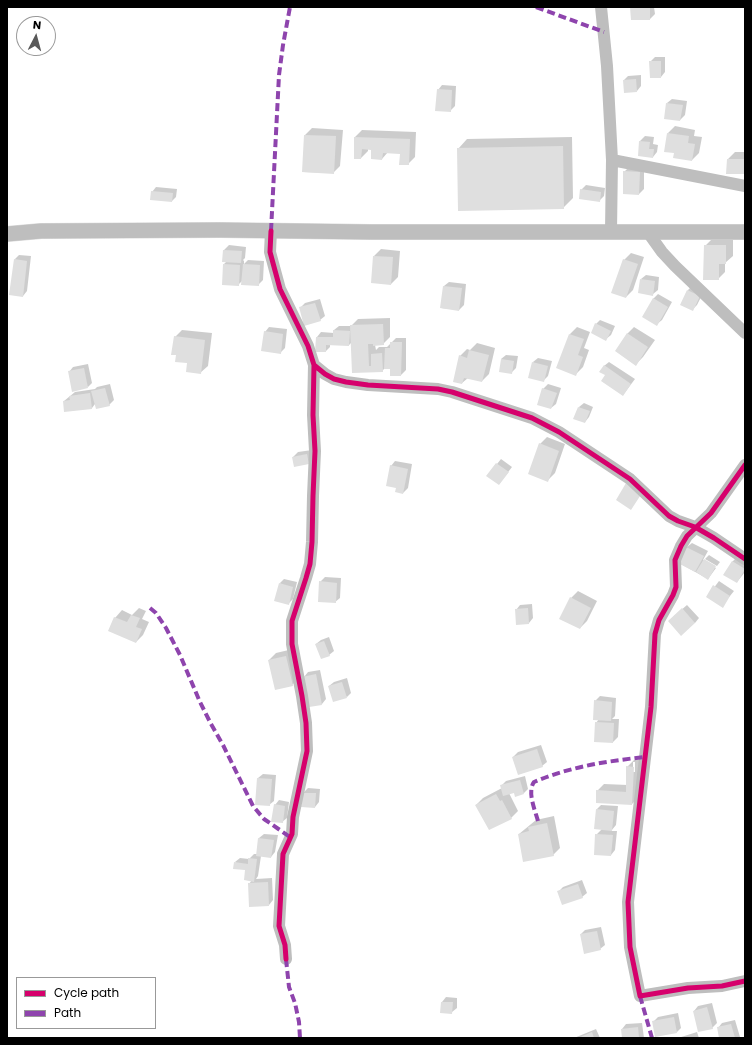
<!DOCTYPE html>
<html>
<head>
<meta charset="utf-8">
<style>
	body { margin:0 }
	#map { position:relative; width:752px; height:1045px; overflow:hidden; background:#fff; font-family:Poppins,sans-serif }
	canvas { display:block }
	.frame { position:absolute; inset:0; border:8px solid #000; pointer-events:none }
	.legend { position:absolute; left:16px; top:977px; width:140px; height:52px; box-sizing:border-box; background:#fff; border:1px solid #999; margin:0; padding:5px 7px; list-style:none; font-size:12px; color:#000 }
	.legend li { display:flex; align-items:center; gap:8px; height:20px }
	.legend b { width:20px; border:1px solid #999 }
	.north { position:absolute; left:16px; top:16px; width:40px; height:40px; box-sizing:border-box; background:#fff; border:1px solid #999; border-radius:50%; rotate:6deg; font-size:11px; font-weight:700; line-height:16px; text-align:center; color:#000 }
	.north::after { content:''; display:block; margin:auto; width:14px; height:18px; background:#595959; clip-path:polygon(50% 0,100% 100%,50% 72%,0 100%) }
</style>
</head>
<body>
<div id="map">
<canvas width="752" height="1045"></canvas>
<div class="frame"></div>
<ul class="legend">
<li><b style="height:5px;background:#d6006c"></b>Cycle path</li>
<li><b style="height:5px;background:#8e44ad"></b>Path</li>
</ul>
<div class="north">N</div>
</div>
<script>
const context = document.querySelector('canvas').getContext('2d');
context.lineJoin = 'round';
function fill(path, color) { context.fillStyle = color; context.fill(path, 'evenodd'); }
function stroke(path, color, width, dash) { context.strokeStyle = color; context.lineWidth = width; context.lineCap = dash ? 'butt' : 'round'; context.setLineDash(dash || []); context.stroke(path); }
fill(new Path2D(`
	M631,7H654L655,14L650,19H632Z
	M655,57H665V72L661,77L651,61Z
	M641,75V86L637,91L624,80L628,76Z
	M442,85L456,86L455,106L450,111L438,90Z
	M672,99L687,101L685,115L680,120L667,103Z
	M675,126L695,130L694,136L702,137L699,153L692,160L675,152L668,133Z
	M312,128L343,130L340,166L333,173L303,172L305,135Z
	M362,130L416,132L415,157L408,164L401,153L388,152L382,159L372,149L368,148V151L361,158L355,137Z
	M645,136L654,137L653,144L658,145L657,152L653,157L639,155L640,141Z
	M572,137L573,198L563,208L458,149L467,139Z
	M735,152H745V173L728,159Z
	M629,167H644V189L639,194L624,172Z
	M586,185L605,188L604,196L599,201L581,190Z
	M156,187L177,189L176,197L172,201L152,192Z
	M712,239H733V256L725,263V272L718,279L705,246Z
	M229,245L246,247L245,258L243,260L244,261V264L248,260L264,261L263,280L258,285L242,281L238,285L224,264L227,261H223L224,250Z
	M381,249L400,251L398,277L391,284L374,256Z
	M631,253L644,257L633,290L626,297L624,260Z
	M19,255L31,256L27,291L23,296L15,259Z
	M646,275L659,277L658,290L653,294L641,279Z
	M449,282L466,284L464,305L459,310L441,308L444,286Z
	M692,286L704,291L697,305L692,310L688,290Z
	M658,294L672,302L662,320L657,324L653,299Z
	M320,299L325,316L320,320L300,308L305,303Z
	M390,318V337L383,344L375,345L376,350L379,347H387L396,338H406V370L401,375H391V368H385L382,371L353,372L352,342L349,345L330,344V347L326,351L317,337L321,332L334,333V330L339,326H351L358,319Z
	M600,320L615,326L611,335L606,339L596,324Z
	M269,327L287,329L285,348L280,353L265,332Z
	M577,327L590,332L584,348L589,350L583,367L576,374L570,334Z
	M634,327L655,340L643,357L636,364L627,334Z
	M182,330L212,333L208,366L200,373L177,354L175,337Z
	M477,343L495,348L489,374L482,381L468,378L462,383L460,356L467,349L470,350Z
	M506,355L518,356L516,368L511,373L501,359Z
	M538,358L552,361L548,376L543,381L533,362Z
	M609,362L635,379L623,395L606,375L604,366Z
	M88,364L92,383L88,387L69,372L73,367Z
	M110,384L114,400L109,405L95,404L92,408L64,401L75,392L95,389L97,387Z
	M548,384L561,388L556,404L551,408L543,389Z
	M584,403L593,407L589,417L585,422L579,407Z
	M547,437L565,444L555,473L548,480L540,444Z
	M312,450L308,464L293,457L298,452Z
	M501,459L512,467L499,484L497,464Z
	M395,461L412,464L408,488L403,493L397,487L391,466Z
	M692,543L708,551L703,560L716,568L708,579L679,563L687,547Z
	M709,555L720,562L717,566L705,559Z
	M737,557L745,562V572L737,582L732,562Z
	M325,577L341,578L340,598L335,602L320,582Z
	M284,579L297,582L293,599L288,604L280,583Z
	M719,581L734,591L722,606L707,597Z
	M578,591L597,601L587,621L580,628L571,598Z
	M532,604L533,618L529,623L516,610L520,605Z
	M687,605L699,618L695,623L673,617Z
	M139,608L146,611L142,619L149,622L143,635L136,642L115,618L122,610L132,615Z
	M329,637L334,651L329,655L316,644L321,640Z
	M293,649L299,678L292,685L269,660L276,653Z
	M320,670L326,699L322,704L310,706L304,677L308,672Z
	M347,678L351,693L347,697L329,686L334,682Z
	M600,696L616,698L615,716L612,719H619L618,737L613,742L596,723L599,719L595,701Z
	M541,745L547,762L542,766L513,757L518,752Z
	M634,760H641L639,797L632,804L597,791L604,784L628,785L627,767ZM633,762H635V772H633Z
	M263,774L276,775L274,801L269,805L256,804L258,778Z
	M525,776L528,789L524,793L514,792L509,793L518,811L511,818L476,805L483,798L502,788V785L506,781Z
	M308,788L320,789L319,802L315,807L303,793Z
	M279,800L289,802L287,818L282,822L275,805Z
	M601,805L618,806L616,825L611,831H617L615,850L611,855L596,835L602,829L597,809Z
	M554,816L560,848L553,855L519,834L536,820Z
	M264,834L278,835L275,852L271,857L261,856L258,876L256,879L272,878L273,900L269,905L249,884L252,880L246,869L235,862L240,858L249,859L254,854H257L259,838Z
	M582,880L587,893L582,897L558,892L563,887Z
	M601,927L605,945L600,949L581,934L585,930Z
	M446,997L457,998V1008L452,1012H441L442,1002Z
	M712,1003L717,1023L712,1028L694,1011L698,1006Z
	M678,1013L681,1028L677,1032L653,1022L658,1017Z
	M735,1020L740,1037L738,1038H720L718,1028L722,1023Z
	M642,1023L644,1038H623L622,1029L626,1024Z
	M596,1029L600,1038H574Z
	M697,1032L699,1038H678Z`), '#0003');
fill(new Path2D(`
	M630,7H650V20H631Z
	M649,61H661V78H650Z
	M636,79L637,92L624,93L623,80Z
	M437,89L452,90L451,112L435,111Z
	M666,103L683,105L680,121L664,119Z
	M667,133L689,136L688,143L695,144L692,161L673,158L674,153L664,152Z
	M304,135L336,136L334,174L302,172Z
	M354,137L410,139L409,165H399L400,154L383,153L382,160L371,159V150L362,149L361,159H354Z
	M639,141L650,142L649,149H654L653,158L638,156Z
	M563,146L564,209L458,211L457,148Z
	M727,159H745V174H726Z
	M623,171L640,172L639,195L623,194Z
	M580,189L601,192L600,202L579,199Z
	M151,191L173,193L172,202L150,200Z
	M704,245H726V264H719V280H703Z
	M223,250L242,251L241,263L222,262Z
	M373,256L393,257L391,285L371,283Z
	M14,259L27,261L23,297L9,295Z
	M623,259L638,264L626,298L611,293Z
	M223,264L240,265L239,286L222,285Z
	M243,264L260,265L259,286L241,285Z
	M640,279L655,281L653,296L638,293Z
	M443,286L462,288L459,311L440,308Z
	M687,290L700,296L693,311L680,305Z
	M653,298L668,307L657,326L642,317Z
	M315,303L321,321L304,326L299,307Z
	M595,323L611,331L606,341L591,333Z
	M383,324L384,345L373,346V344H368L369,366H371V354L382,353L383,372L352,373L350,325Z
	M333,330L350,331L349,346L326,345V352H315L316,337H333Z
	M264,331L283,334L281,354L261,351Z
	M627,333L648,347L636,366L615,351Z
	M569,334L584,339L578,355L583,357L576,376L556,368Z
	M174,336L205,340L201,374L186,372L187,363L175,362L176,355H171Z
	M390,342H402L401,376H390V369H384L385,348H390Z
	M469,350L489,355L482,382L464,378L462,384L453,382L459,355L467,358Z
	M501,359L514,361L512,374L499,372Z
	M532,362L548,366L544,382L528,378Z
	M604,365L631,384L623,396L601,381L605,375L599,372Z
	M84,368L88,388L72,392L68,371Z
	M105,388L110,406L96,409L91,391Z
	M542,388L557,393L551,409L537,405Z
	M90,393L92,409L64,412L63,401L70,400L69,396Z
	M578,407L590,411L585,423L573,419Z
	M539,443L559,451L548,482L528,474Z
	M307,454L309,464L294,467L292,457Z
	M496,463L509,472L499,485L486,476Z
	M390,465L408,469L403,494L395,492L396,488L386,486Z
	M626,483L642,493L631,510L616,500Z
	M686,547L704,556L695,572L678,563Z
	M704,559L716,566L708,580L696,572Z
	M732,561L745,569L737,583L723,575Z
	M319,581L337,583L336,603L318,602Z
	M279,583L293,587L289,605L274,601Z
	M713,585L730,596L723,608L706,597Z
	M570,597L591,608L580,629L559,619Z
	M528,608L529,624L516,625L515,609Z
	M682,608L695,623L681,636L668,621Z
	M131,615L140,618L136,627L142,629L136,643L108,631L114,617L127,622Z
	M324,641L330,656L321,659L315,644Z
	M286,656L293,686L275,690L268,660Z
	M316,674L322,705L309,707L302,677Z
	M342,682L347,698L333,702L328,686Z
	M594,700L612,702L611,721L593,720Z
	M595,722L614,723L613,743L594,742Z
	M537,749L543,767L518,775L512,757Z
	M626,766L634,767L632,805L596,803V790L626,792Z
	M257,778L272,779L270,806L255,805Z
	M520,780L524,794L515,797L514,793L503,796L500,785Z
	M302,793H316L315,808L301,807Z
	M496,794L500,801L502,800L512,819L489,830L475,805Z
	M274,804L285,806L283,823L271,822Z
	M596,809L614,811L612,831L594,829Z
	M547,823L554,856L523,862L518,834L529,831L528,827Z
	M595,834L613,835L611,856L594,855Z
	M258,838L274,840L271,858L256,856Z
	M248,858L257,859L254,882L244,880L245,870L233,869L234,862L248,864Z
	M268,882L269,906L249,907L248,883Z
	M578,884L583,898L562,905L557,891Z
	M597,931L601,950L584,954L580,934Z
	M441,1002H453L452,1014L440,1013Z
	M707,1007L713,1029L698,1032L693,1011Z
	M674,1017L677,1033L655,1037L652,1021Z
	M731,1024L735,1038H719L717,1027Z
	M638,1027L639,1038H622L621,1029Z
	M592,1032L594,1038H578Z`), '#dfdfdf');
const major = new Path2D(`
	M7,234L41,231L220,230L371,232H745`);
stroke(major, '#dbdbdb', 16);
stroke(new Path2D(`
	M601,7L607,66L612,160L611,231
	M612,160L745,186
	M271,231L270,252L280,289L308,346L314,365L325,374L334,379L346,382L368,385L438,389L452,392L532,418L559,432L630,479L669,516L678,521L695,527L714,538L745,559
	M647,231L662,252L675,266L745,333
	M745,465L711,513L687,536L681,546L675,560L676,587L673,595L659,620L655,634L651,707L628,902L630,947L640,996L688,988L722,986L745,981
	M286,959L285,945L279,926L283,854L292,834L293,817L307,751L306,723L302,696L292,644V621L306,578L310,564L312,542L313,496L315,451L313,415L314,365`), '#bebebe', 12);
stroke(major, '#bebebe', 15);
stroke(new Path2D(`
	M536,7L604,32
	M271,231L279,75L283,45L290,7
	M150,608L156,613L166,628L180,655L200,702L211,724L223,745L253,806L264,819L290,837
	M538,821C535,810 527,792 534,782C569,767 607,761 645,757
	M286,959L289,987L295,1003L299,1022L300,1038
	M640,996L652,1038`), '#8e44ad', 4, [8, 4]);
stroke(new Path2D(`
	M271,231L270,252L280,289L308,346L314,365L325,374L334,379L346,382L368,385L438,389L452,392L532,418L559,432L630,479L669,516L678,521L695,527L714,538L745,559
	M745,465L711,513L687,536L681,546L675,560L676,587L673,595L659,620L655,634L651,707L628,902L630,947L640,996L688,988L722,986L745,981
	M286,959L285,945L279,926L283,854L292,834L293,817L307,751L306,723L302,696L292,644V621L306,578L310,564L312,542L313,496L315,451L313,415L314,365`), '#d6006c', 5);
</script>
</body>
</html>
